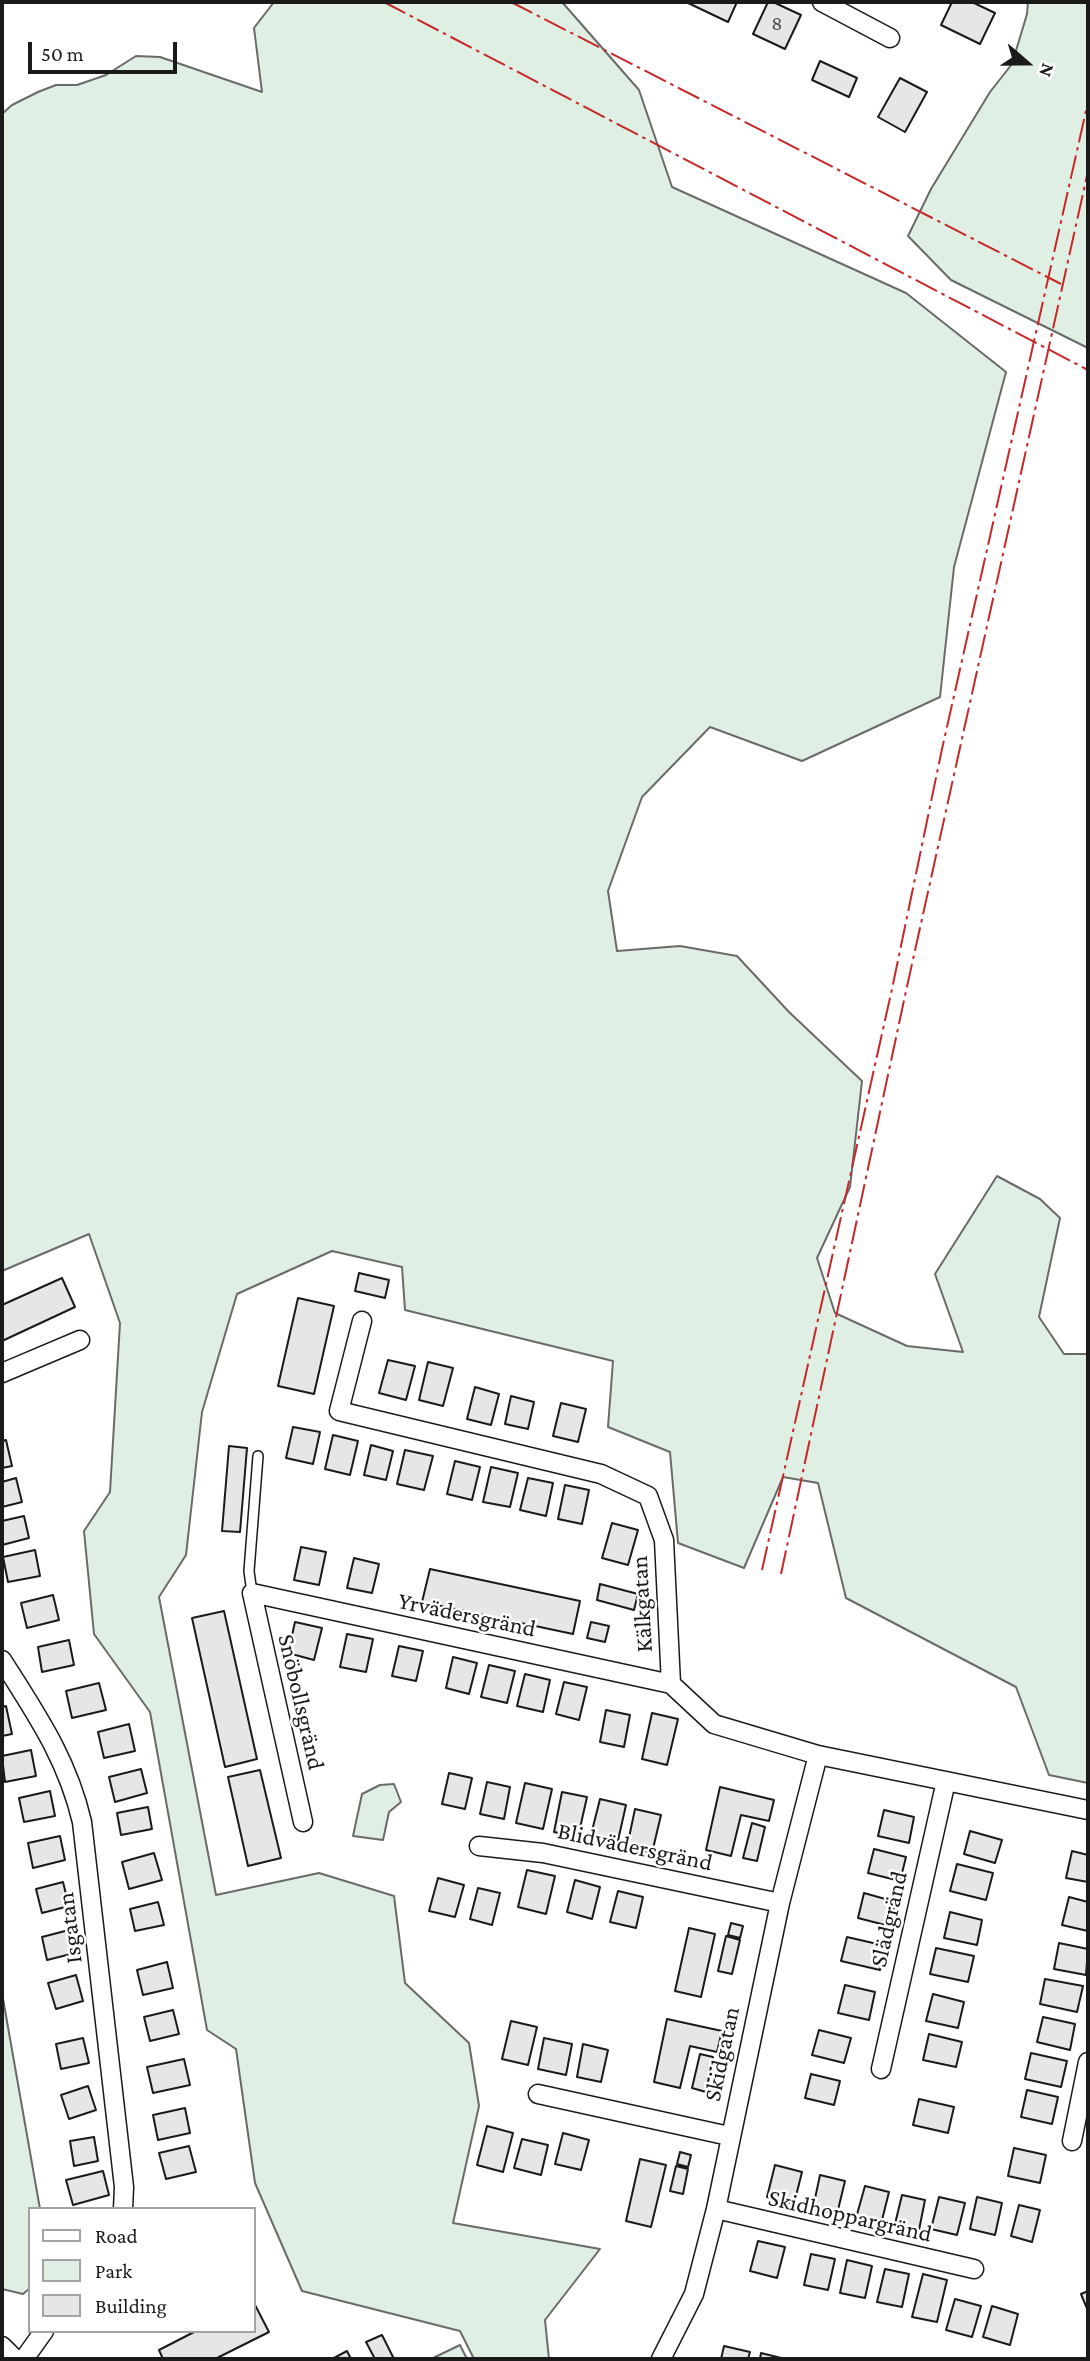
<!DOCTYPE html>
<html>
<head>
<meta charset="utf-8">
<style>
	body { margin:0 }
	#map { position:relative; width:1090px; height:2361px; overflow:hidden; background:#fff; font-family:"Crimson Pro",serif }
	canvas { display:block }
	.frame { position:absolute; inset:0; border:4px solid #1a1a1a; pointer-events:none }
	.legend { position:absolute; left:28px; top:2207px; width:228px; height:126px; box-sizing:border-box; background:#fff; border:2px solid #a3a3a3; margin:0; padding:9px 12px; list-style:none; font-size:21px; color:#1a1a1a }
	.legend li { display:flex; align-items:center; gap:14px; height:35px }
	.legend b { width:35px; border:2px solid #a3a3a3 }
	.north { position:absolute; left:992px; top:28px; width:70px; height:70px; -webkit-text-stroke:5px #fff; paint-order:stroke; rotate:110deg; font-size:19px; font-weight:700; line-height:28px; text-align:center; color:#1a1a1a }
	.north::after { content:''; display:block; margin:auto; width:24px; height:32px; background:#1a1a1a; clip-path:polygon(50% 0,100% 100%,50% 72%,0 100%) }
	.scale { position:absolute; left:28px; top:42px; width:149px; height:32px; box-sizing:border-box; border:4px solid #1a1a1a; border-top:0; padding-left:9px; font-size:21px; line-height:24px; white-space:nowrap; color:#1a1a1a; -webkit-text-stroke:5px #fff; paint-order:stroke }
</style>
</head>
<body>
<div id="map">
<canvas width="1090" height="2361"></canvas>
<div class="frame"></div>
<ul class="legend">
<li><b style="height:9px;background:#fff"></b>Road</li>
<li><b style="height:19px;background:#e0efe3"></b>Park</li>
<li><b style="height:19px;background:#e6e6e6"></b>Building</li>
</ul>
<div class="north">N</div>
<div class="scale">50 m</div>
</div>
<script>
const context = document.querySelector('canvas').getContext('2d');
context.lineJoin = 'round';
function fill(path, color) { context.fillStyle = color; context.fill(path, 'evenodd'); }
function stroke(path, color, width, dash) { context.strokeStyle = color; context.lineWidth = width; context.lineCap = dash ? 'butt' : 'round'; context.setLineDash(dash || []); context.stroke(path); }
function drawText(font, color, halo, rows, align = 'center') {
  context.font = font + ' "Crimson Pro",serif'; context.lineWidth = 5; context.setLineDash([]); context.textBaseline = 'middle'; context.strokeStyle = halo; context.fillStyle = color; for (const [text, x, y, turn = 0] of rows) {
    context.save(); context.translate(x, y); context.rotate((+turn || 0) * Math.PI / 180); context.textAlign = isNaN(turn) ? turn : align; if (halo) context.strokeText(text, 0, 0); context.fillText(text, 0, 0); context.restore();
  }
}
const green = new Path2D(`
	M274,2H562L639,90L672,187L906,293L1006,372L954,567L940,697L802,761L710,727L642,797L608,891L617,951L680,946L737,956L789,1012L862,1081L850,1187L817,1258L835,1313L907,1346L963,1352L935,1274L997,1176L1040,1199L1060,1218L1039,1317L1064,1354H1088V1783L1049,1775L1016,1687L846,1598L818,1483L783,1477L744,1568L678,1543L670,1452L608,1427L613,1361L405,1310L402,1267L332,1251L237,1294L202,1412L186,1555L159,1597L216,1895L319,1873L394,1896L405,1983L469,2043L479,2106L453,2223L600,2249L545,2320L549,2359H474L460,2331L302,2291L255,2183L236,2049L207,2030L150,1712L94,1634L84,1531L110,1492L120,1323L89,1234L2,1271V114L12,105L38,92L56,85H77L106,75L136,56L160,57L262,92L254,28Z
	M1028,2H1088V348L951,280L908,236L931,189L990,92L1012,64L1027,14Z
	M394,1784L401,1802L389,1812L383,1840L353,1836L362,1794L380,1785Z
	M2,1993L40,2209H30V2288L23,2294L2,2289Z
	M460,2345L467,2359H431Z`);
fill(green, '#e0efe3');
stroke(green, '#6a6a6a', 2);
const building = new Path2D(`
	M686,2H737L728,22Z
	M768,2H773L801,15L785,49L753,34Z
	M952,2H972L995,13L980,44L941,25Z
	M820,61L857,78L849,97L812,80Z
	M900,78L927,92L905,132L878,117Z
	M359,1273L389,1280L385,1298L355,1291Z
	M62,1278L75,1307L2,1341V1305Z
	M298,1298L334,1306L314,1394L278,1386Z
	M388,1360L415,1366L406,1400L379,1393Z
	M428,1362L453,1368L443,1406L419,1400Z
	M475,1387L499,1394L491,1425L467,1419Z
	M511,1396L534,1402L528,1429L505,1424Z
	M561,1403L586,1409L578,1442L553,1436Z
	M293,1427L320,1432L313,1464L286,1458Z
	M333,1435L358,1441L350,1475L325,1469Z
	M6,1440L12,1466L2,1468V1441Z
	M371,1445L393,1451L386,1480L364,1475Z
	M229,1446L247,1448L240,1532L222,1531Z
	M405,1450L433,1456L424,1490L397,1484Z
	M455,1461L480,1467L472,1500L447,1494Z
	M491,1467L518,1473L510,1507L483,1502Z
	M16,1478L22,1502L2,1507V1482Z
	M528,1478L553,1483L546,1516L520,1510Z
	M565,1485L589,1490L582,1524L558,1519Z
	M24,1516L29,1538L2,1545V1521Z
	M612,1523L638,1530L628,1565L602,1558Z
	M301,1547L326,1552L319,1585L294,1580Z
	M35,1550L40,1576L8,1582L3,1557Z
	M354,1558L379,1564L372,1593L347,1588Z
	M430,1569L580,1601L573,1634L422,1602Z
	M600,1584L638,1594L634,1610L597,1600Z
	M53,1595L59,1620L27,1628L21,1603Z
	M224,1611L257,1759L225,1767L192,1618Z
	M295,1622L322,1628L314,1660L288,1653Z
	M591,1622L609,1626L605,1642L587,1638Z
	M347,1634L373,1639L366,1672L340,1667Z
	M69,1640L74,1665L42,1672L38,1647Z
	M399,1646L423,1651L416,1681L392,1676Z
	M453,1657L477,1663L469,1694L446,1688Z
	M489,1665L515,1671L507,1703L481,1697Z
	M525,1674L550,1680L543,1712L517,1706Z
	M564,1682L587,1687L579,1720L556,1714Z
	M99,1683L106,1710L72,1718L66,1691Z
	M6,1706L12,1734L2,1736V1707Z
	M606,1710L630,1715L624,1747L600,1742Z
	M652,1713L678,1719L667,1765L642,1759Z
	M129,1724L135,1751L104,1758L98,1732Z
	M31,1750L36,1776L5,1782L2,1756Z
	M141,1769L147,1793L115,1802L109,1777Z
	M260,1770L281,1858L248,1866L228,1777Z
	M449,1773L472,1778L465,1809L442,1804Z
	M487,1782L510,1787L504,1819L480,1814Z
	M525,1783L552,1789L543,1829L516,1823Z
	M720,1787L774,1800L769,1821L741,1815L731,1856L706,1850Z
	M50,1791L55,1816L24,1822L19,1798Z
	M562,1792L587,1797L578,1837L554,1832Z
	M600,1799L626,1805L617,1845L590,1839Z
	M148,1807L152,1829L121,1835L117,1813Z
	M635,1809L661,1815L652,1853L627,1847Z
	M884,1810L914,1817L909,1843L878,1836Z
	M752,1823L765,1827L757,1861L743,1858Z
	M970,1831L1002,1840L995,1863L964,1854Z
	M60,1836L65,1860L33,1868L28,1843Z
	M874,1849L906,1857L900,1881L868,1873Z
	M1072,1851L1088,1855V1882L1066,1878Z
	M154,1853L162,1880L129,1889L122,1862Z
	M957,1864L993,1873L986,1900L950,1891Z
	M527,1870L555,1876L546,1914L518,1907Z
	M438,1878L464,1885L455,1917L429,1911Z
	M575,1880L600,1887L592,1919L567,1912Z
	M63,1882L69,1906L42,1913L36,1889Z
	M478,1888L500,1893L492,1925L470,1919Z
	M618,1891L643,1897L636,1928L610,1922Z
	M864,1893L896,1902L889,1926L858,1918Z
	M1069,1897L1088,1902V1931L1062,1925Z
	M158,1902L164,1925L135,1931L130,1909Z
	M950,1912L982,1920L977,1945L944,1938Z
	M731,1923L743,1926L740,1938L728,1935Z
	M689,1928L715,1934L701,1997L675,1991Z
	M69,1930L75,1953L47,1960L42,1937Z
	M726,1936L740,1940L732,1974L718,1971Z
	M847,1937L886,1946L880,1970L841,1961Z
	M1059,1943L1088,1949L1086,1975L1054,1969Z
	M936,1948L974,1956L968,1982L930,1974Z
	M167,1962L173,1988L143,1995L137,1970Z
	M76,1975L83,2001L56,2009L48,1983Z
	M1045,1979L1083,1986L1077,2012L1040,2004Z
	M845,1985L875,1992L869,2020L838,2013Z
	M933,1994L964,2002L958,2028L926,2021Z
	M173,2010L179,2034L150,2041L144,2017Z
	M1043,2017L1075,2024L1070,2050L1037,2042Z
	M667,2019L722,2031L717,2052L690,2046L680,2088L654,2082Z
	M511,2021L537,2027L528,2065L502,2059Z
	M819,2030L851,2038L844,2063L812,2055Z
	M929,2034L962,2042L956,2067L923,2060Z
	M83,2038L89,2063L61,2069L56,2044Z
	M544,2038L572,2044L566,2075L538,2069Z
	M583,2044L608,2050L601,2082L577,2077Z
	M1031,2053L1067,2061L1061,2087L1025,2079Z
	M700,2054L713,2057L706,2092L692,2088Z
	M184,2059L190,2085L153,2093L147,2067Z
	M811,2074L840,2081L834,2105L805,2098Z
	M88,2086L96,2110L69,2119L61,2095Z
	M1027,2090L1058,2097L1052,2124L1021,2117Z
	M919,2099L954,2107L948,2133L913,2125Z
	M185,2108L190,2133L158,2140L153,2115Z
	M487,2126L513,2133L503,2172L477,2165Z
	M563,2133L589,2140L581,2170L555,2164Z
	M94,2137L98,2161L74,2166L70,2141Z
	M522,2139L548,2145L541,2175L514,2168Z
	M189,2146L196,2172L166,2179L159,2153Z
	M1014,2148L1046,2155L1040,2183L1008,2176Z
	M680,2152L691,2155L688,2167L677,2164Z
	M640,2159L666,2165L651,2227L626,2221Z
	M775,2165L802,2172L794,2204L767,2197Z
	M676,2166L688,2169L683,2194L670,2191Z
	M103,2171L109,2195L73,2205L66,2180Z
	M820,2175L845,2181L837,2214L813,2208Z
	M865,2186L889,2192L881,2224L856,2218Z
	M902,2195L925,2200L919,2230L895,2224Z
	M939,2197L965,2203L957,2235L931,2229Z
	M977,2197L1002,2203L995,2235L970,2229Z
	M1019,2205L1040,2210L1032,2242L1011,2236Z
	M758,2241L785,2247L777,2278L750,2271Z
	M811,2254L835,2259L828,2290L804,2285Z
	M847,2260L872,2266L865,2298L840,2293Z
	M885,2269L909,2274L902,2307L877,2302Z
	M923,2274L947,2280L937,2322L912,2317Z
	M1088,2291V2311L1081,2294Z
	M955,2299L981,2306L972,2337L946,2330Z
	M254,2303L269,2332L215,2359H163L159,2350L196,2331H254Z
	M992,2306L1018,2314L1010,2345L983,2337Z
	M382,2335L394,2359H375L366,2342Z
	M724,2346L750,2352L748,2359H721Z
	M347,2351L351,2359H332Z
	M761,2353L785,2359H760Z`);
fill(building, '#e6e6e6');
stroke(building, '#1a1a1a', 2);
const service = new Path2D(`
	M252,1593L249,1571L258,1456`);
const minor = new Path2D(`
	M822,2L890,38
	M362,1321L339,1411L601,1474L648,1496L664,1540L671,1684L714,1724L818,1755L1088,1810
	M2,1373L80,1340
	M2,1660C36,1714 67,1758 82,1822L124,2187L123,2209
	M303,1822L252,1593L671,1684
	M479,1846L543,1853L780,1903
	M881,2069L946,1781
	M538,2094L729,2136
	M1072,2141L1088,2062
	M716,2209L974,2269
	M2,2346L15,2359
	M24,2359L44,2331
	M661,2359L694,2294L716,2209L780,1903L818,1755`);
stroke(service, '#1a1a1a', 12);
stroke(minor, '#1a1a1a', 21);
stroke(service, '#fff', 9);
stroke(minor, '#fff', 18);
stroke(new Path2D(`
	M384,2L1088,370
	M511,2L1061,284
	M762,1570L892,989L942,749L1088,102
	M781,1574L906,991L1088,171`), '#c62828', 2, [24, 5, 3.5, 5]);
drawText('21px', '#4d4d4d', null, [
	["8",777,24]
]);
drawText('24px', '#1a1a1a', '#fff', [
	["Kälkgatan",642,1604,-93],
	["Yrvädersgränd",467,1615,12],
	["Snöbollsgränd",301,1702,77],
	["Blidvädersgränd",635,1847,12],
	["Slädgränd",889,1919,-77],
	["Isgatan",70,1928,-97],
	["Skidgatan",722,2054,-78],
	["Skidhoppargränd",850,2216,13]
]);
</script>
</body>
</html>
